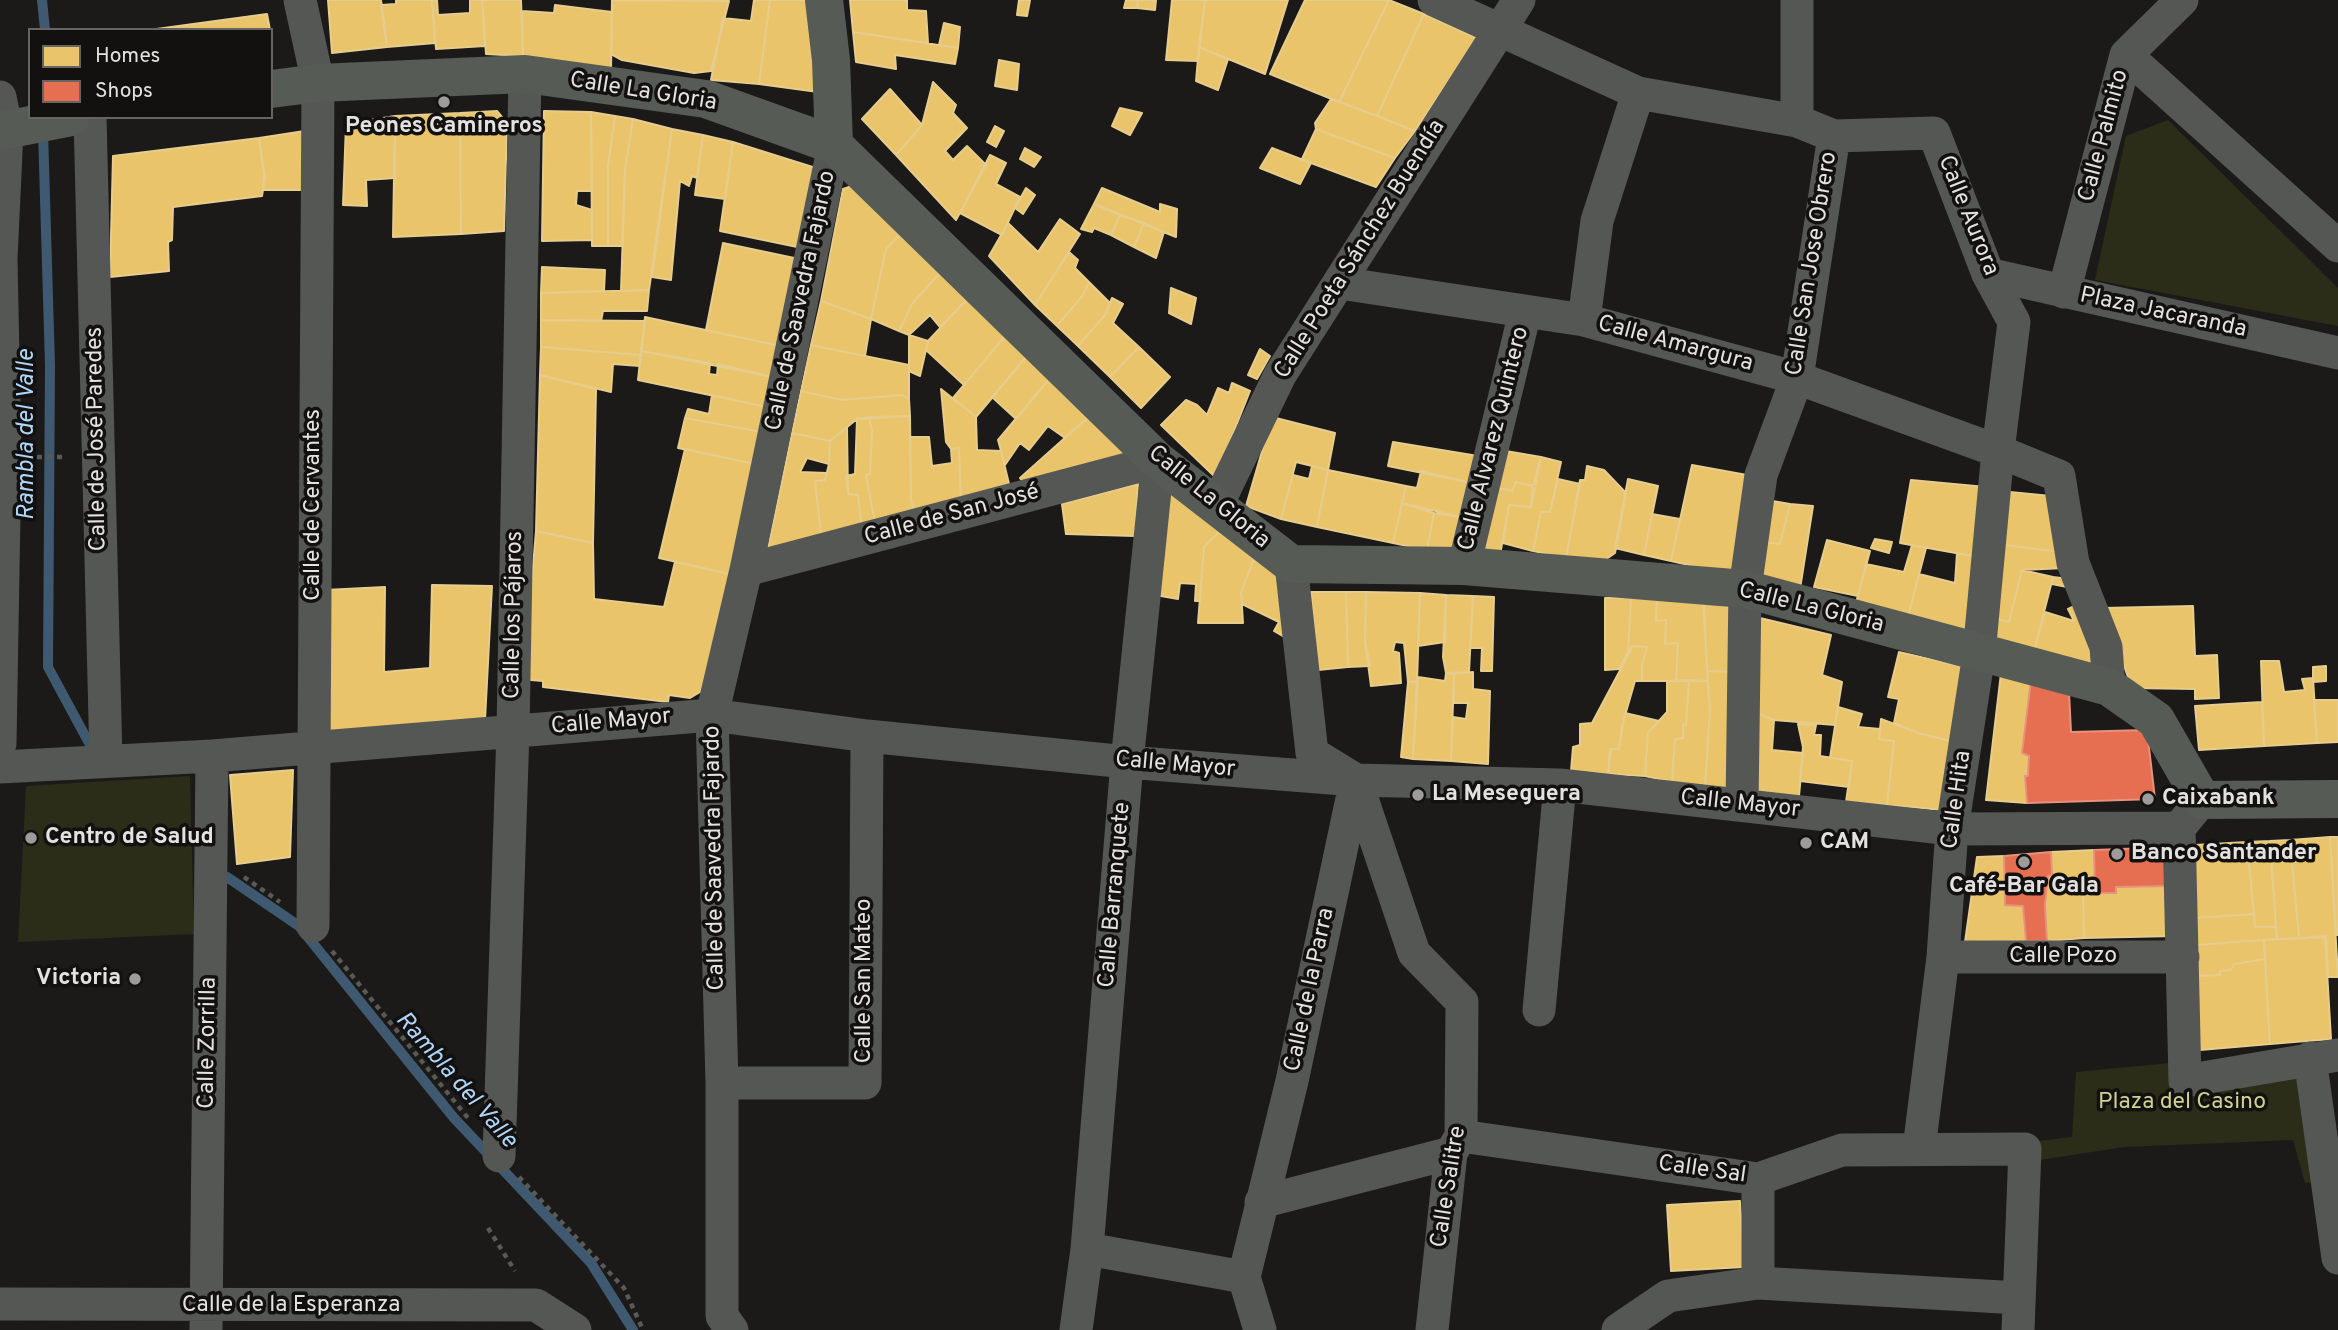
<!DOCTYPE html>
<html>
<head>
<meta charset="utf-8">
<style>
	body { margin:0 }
	#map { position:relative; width:2338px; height:1330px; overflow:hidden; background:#1b1a19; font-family:Overpass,sans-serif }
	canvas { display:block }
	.legend { position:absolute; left:28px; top:28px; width:245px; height:91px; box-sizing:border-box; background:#13110f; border:2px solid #666563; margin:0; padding:9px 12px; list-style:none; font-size:21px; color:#e3e2e0 }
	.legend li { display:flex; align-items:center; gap:14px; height:35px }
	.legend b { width:35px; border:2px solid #666563 }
</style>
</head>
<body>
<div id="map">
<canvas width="2338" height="1330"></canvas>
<ul class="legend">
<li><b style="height:19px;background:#e9c46a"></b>Homes</li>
<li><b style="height:19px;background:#e76f51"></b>Shops</li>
</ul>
</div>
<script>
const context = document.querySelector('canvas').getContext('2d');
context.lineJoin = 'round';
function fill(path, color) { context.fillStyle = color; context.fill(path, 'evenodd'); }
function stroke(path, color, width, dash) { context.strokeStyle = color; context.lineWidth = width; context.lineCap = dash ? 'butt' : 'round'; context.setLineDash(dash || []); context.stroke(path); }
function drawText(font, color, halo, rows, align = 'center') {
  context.font = font + ' Overpass,sans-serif'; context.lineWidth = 7; context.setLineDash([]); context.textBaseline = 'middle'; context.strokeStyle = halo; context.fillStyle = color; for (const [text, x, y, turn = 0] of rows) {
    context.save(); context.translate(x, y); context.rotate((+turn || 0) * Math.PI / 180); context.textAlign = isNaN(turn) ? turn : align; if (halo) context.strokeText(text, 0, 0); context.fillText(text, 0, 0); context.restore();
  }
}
fill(new Path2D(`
	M2168,120L2338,288V326L2095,280L2126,136Z
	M190,776L194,934L18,942L26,786Z
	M2306,1059L2323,1181L2305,1183L2293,1140L2124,1147L2034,1161L2014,1144L2072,1137L2076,1072L2170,1063Z`), '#2c2d19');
const homes = new Path2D(`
	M328,0H381L387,47L332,53Z
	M396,0H432L435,43L387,47L381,5L396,4Z
	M432,0H437L438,15L470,13V0H482L485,46L436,49Z
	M482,0H521L523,56L486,54Z
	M612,0L729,1L711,71L694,73L622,60L611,54Z
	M754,0H770L759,84L711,80L723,18L751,21Z
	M770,0H809L818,92L759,84Z
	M850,0H907V10L926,11L928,43L853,32Z
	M1019,0H1030L1027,16L1017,15Z
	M1126,0H1138L1137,8H1124Z
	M1138,0H1156L1155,10L1137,8Z
	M1172,0H1205L1198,61L1166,60Z
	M1205,0H1288L1265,74L1199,47Z
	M1305,0H1389L1339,102L1270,74Z
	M1389,0L1424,14L1377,116L1339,102Z
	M555,5L612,12L611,70L523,56L522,11L554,13Z
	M267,14L270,30H149Z
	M1424,14L1477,38L1415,131L1377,116Z
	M944,23L960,27L958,48L939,45Z
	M853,32L958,48L955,64L895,55L896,69L856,62Z
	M1199,47L1228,59L1218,90L1196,81Z
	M999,60L1019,64L1017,90L995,86Z
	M933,82L956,105L953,113L967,128L945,151L953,160L967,146L986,165L956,220L896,155L922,125Z
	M890,89L922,125L896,155L862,119Z
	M1331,99L1377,116L1415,131L1395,158L1316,129L1315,123Z
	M1120,108L1142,113L1130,135L1112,126Z
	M497,111L507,123L504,231L461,234L460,113Z
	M544,111L591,112L592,191H577L576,205L592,210V240L542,241Z
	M591,112L615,116L608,166V246H592Z
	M460,113L461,234L393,237L395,116Z
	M395,116V178L366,180L367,206L343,205L346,124Z
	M615,116L633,119L625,170L622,246H608V166Z
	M633,119L672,129L649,290L621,291L625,170Z
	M995,126L1004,131L996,147L987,142Z
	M672,129L703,135L697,178L692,176L689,186L680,181L671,280L652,277Z
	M1316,129L1395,158L1376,187L1311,163L1302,159Z
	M311,130L309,190H263L264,175L259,138Z
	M703,135L733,142L725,199L695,195Z
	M259,138L265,177L262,196L173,207L172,240L168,242L169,271L110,277L113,156Z
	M733,142L819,169L802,248L720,231Z
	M1025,148L1041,157L1034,167L1020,159Z
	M1272,148L1311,163L1300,184L1260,168Z
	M990,155L1006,163L996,184L1020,197L1002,235L960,213Z
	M852,186L903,231L886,249L871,319L821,301L843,189Z
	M1026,188L1035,195L1023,214L1015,208Z
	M1102,188L1160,212V204L1177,209L1176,237L1094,204Z
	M1094,204L1120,215L1111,235L1094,228L1092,232L1081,229Z
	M1120,215L1144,223L1134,247L1111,235Z
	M1060,219L1080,234L1035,305L989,256L1008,223L1038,252Z
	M1144,223L1164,232L1156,258L1134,247Z
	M903,231L944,268L912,304L899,331L871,319L886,249Z
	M723,243L799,259L780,346L706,330Z
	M1069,252L1078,260L1075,268L1089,282L1083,295L1057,326L1035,305Z
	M542,267L605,270L604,291L541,293Z
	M944,268L973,293L940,327L930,315L909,335L899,331L912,304Z
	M1089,282L1110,303L1105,315L1078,346L1057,326L1083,295Z
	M1171,288L1196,298L1191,324L1169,313Z
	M649,290L647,311H603L601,321L541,320V293Z
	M973,293L1011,329L964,385L926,350L928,341Z
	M1112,298L1123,304L1113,323L1139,347L1110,377L1078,346L1105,315Z
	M821,301L871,319L865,356L811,345Z
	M645,317L780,346L773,377L641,351Z
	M541,320L645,321L641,355L541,347Z
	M1011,329L1032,350L976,417L953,398Z
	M909,335L928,341L920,376L909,371Z
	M811,345L909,365V399L902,395L842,400L801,391Z
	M541,347L641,355L640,366L613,364L611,392L540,375Z
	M1139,347L1170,377L1141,408L1110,377Z
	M1260,349L1270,356L1257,379L1248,375Z
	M1032,350L1055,372L1016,419L992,397Z
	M641,351L710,363L709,374L717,375L718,364L773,377L767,407L638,380Z
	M1055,372L1095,411L1065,438L1048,426L1029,450L1020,443L1005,465L998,440Z
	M540,375L596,389L593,543L536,531Z
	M1232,383L1250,391L1217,474L1213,475L1161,425L1186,400L1197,405L1207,415L1218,388L1229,393Z
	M941,389L976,417L977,450L1001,451L1011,492L961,506L959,448L951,449L946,442Z
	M801,391L842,400L902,395L909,399L910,416L857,419L830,441L792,433Z
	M712,395L767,407L762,432L685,418L688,409L709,414Z
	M1095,411L1132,459L1028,487L1020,478Z
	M910,416L911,500L916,518L876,528L866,475L870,474L872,431L869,417Z
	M869,417L872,431L870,474L866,475L876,528L862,532L858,495L848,494L846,476L855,474L857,419Z
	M1272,417L1335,433L1328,470L1296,462L1281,519L1246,506Z
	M685,418L762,432L755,464L678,448Z
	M847,427L848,494L858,495L862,532L822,543L815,481L825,480L829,464L830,441Z
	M792,433L830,441L829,464L807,458L800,472L827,473L825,480L815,481L822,543L768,548Z
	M910,437H929L932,466L952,463L951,449L959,448L961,506L916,518L911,500Z
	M1393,442L1478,456L1472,483L1388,466Z
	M685,449L755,464L730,574L659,558Z
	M1500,450L1541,457L1533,486L1516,482L1512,491L1493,487Z
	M1541,457L1561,462L1550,512H1541L1533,551L1503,543L1509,505L1531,507Z
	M1692,465L1747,475L1732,575L1671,561Z
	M1312,466L1328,470L1317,527L1281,519L1293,475L1309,479Z
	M1587,466L1604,470L1626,493L1615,553L1605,560L1566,558L1580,480H1585Z
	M1328,470L1406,486L1393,543L1317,527Z
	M1421,471L1472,483L1465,518L1402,503L1406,486L1417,488Z
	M1558,479L1580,484L1566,558L1533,551L1541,512H1550Z
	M1628,479L1658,486L1644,555L1615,548Z
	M1911,480L1986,487L1978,557L1900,543Z
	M1516,482L1533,486L1531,507L1509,505L1500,555L1481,557L1493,487L1512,491Z
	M1138,484L1135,536L1066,534L1062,504Z
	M1176,489L1221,530L1204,547L1200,601H1195L1196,584L1180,583L1178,599L1155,595L1163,495Z
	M2010,492L2051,496L2062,552L2003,545Z
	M1761,499L1790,504L1780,544L1758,541Z
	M1402,503L1434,513L1427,550L1393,543Z
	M1790,504L1813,506L1800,589L1755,579L1758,541L1780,544Z
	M1434,513L1465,518L1459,553L1427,550Z
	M1652,514L1680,519L1671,561L1644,555Z
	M1221,530L1254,559L1241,592L1243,623H1198L1204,547Z
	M536,531L593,543L594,599L664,607L675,562L730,574L705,689L690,698L669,695L668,702L543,687V681L531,680L524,674Z
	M1875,539L1892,542L1889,553L1871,548Z
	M1827,540L1870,551L1858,596L1814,587Z
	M1912,545L1926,548L1908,617L1856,603L1866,564L1904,572Z
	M2003,545L2062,552L2065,568L2022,570L2009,622L1994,618Z
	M1957,553L1978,557L1971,634L1908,617L1919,574L1955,583Z
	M1254,559L1290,583L1286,638L1274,631L1279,622L1242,604L1241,592Z
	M2022,570L2053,577L2034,651L1990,639L1994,618L2009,622Z
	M2053,577L2069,579L2072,588L2052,584Z
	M432,585L492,586L485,720L322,737L325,590L385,587L384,672L430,668Z
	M1311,592H1346L1348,667L1318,670Z
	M1346,592H1366L1365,641L1370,666L1348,667Z
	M1366,592L1420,593L1417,682H1408L1404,643L1395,642L1393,651L1399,653L1401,683L1371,686L1365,641Z
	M1420,593L1446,595L1445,642L1418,646Z
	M1446,595L1473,596L1469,672L1446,673L1443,657Z
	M1473,596L1494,597L1492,671H1481L1482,648H1470Z
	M1605,598H1631L1628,652L1619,669L1605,670Z
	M1631,598L1657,599L1656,621L1666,620L1665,644L1678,643L1676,681H1642V665L1647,647L1633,646L1628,652Z
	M1657,599H1703L1708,681H1676L1678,643L1665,644L1666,620L1656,621Z
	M1704,602L1741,609L1736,672L1707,671Z
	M2079,604L2094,669L2034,651L2045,612L2074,621L2068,609Z
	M2193,606L2195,656L2217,655L2219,698L2195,699V689L2132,688L2103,608Z
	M1760,618L1831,635L1822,675L1842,682L1835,725L1774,720L1754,712Z
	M1633,646L1647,647L1642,665V681H1635L1622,726L1619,749H1610L1608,774L1571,771L1573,747L1580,745V724L1592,723Z
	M1899,652L1973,669L1955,742L1918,733L1894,723L1899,699L1888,697Z
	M2261,661H2279L2284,692L2305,690L2302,679L2313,678L2317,743L2264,746Z
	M2326,666V681L2313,682V667Z
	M1707,671L1736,672L1731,792L1705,788L1710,710Z
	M1473,672V689L1490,691L1488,764L1451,761L1453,717L1466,719L1468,703H1454V674Z
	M1446,673L1454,674L1451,761L1413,759L1418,677L1445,681Z
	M2001,673L2031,680L2022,753L2029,756L2028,776H2025L2027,803L1986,800Z
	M1689,680L1708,681L1710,710L1705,788L1672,782L1675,739L1683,738V724L1686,725Z
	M1689,680L1686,725L1683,724V738L1675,739L1672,782L1645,776L1648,733L1667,712V681Z
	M1408,682H1417L1413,759L1401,757Z
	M2314,700H2338V742L2317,743Z
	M2262,702L2264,746L2199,750L2195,706Z
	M1838,707L1862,714L1858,727L1880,729L1879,739L1894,741L1887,805L1846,802L1852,761L1830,758Z
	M1754,712L1774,720L1772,750L1803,753L1799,796L1749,790Z
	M1625,713L1659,721L1648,733L1645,776L1608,774L1611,749H1619Z
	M1881,719L1918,733L1955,742L1943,810L1887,805L1894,741L1879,739Z
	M1798,724L1816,725L1814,735H1821L1820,756L1852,761L1849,787L1800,781L1803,747Z
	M293,770L290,857L237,864L230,775Z
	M2330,837L2338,977H2328L2326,936L2299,938L2290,840Z
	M2330,837H2338V935H2336Z
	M2290,840L2299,938L2277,939L2270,841Z
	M2270,841L2276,927H2255L2247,842Z
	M2247,842L2254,914L2195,918V845Z
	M2094,850L2095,893L2083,894L2084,938L2047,941L2045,905L2048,876L2052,875L2051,852Z
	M2004,856L2005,905L2023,906L2026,941L1965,942L1977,857Z
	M2173,886L2174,936L2084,938L2083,894L2116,893V887Z
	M2254,914L2255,927H2276L2277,939L2197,945L2195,918Z
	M2325,937L2331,1039L2270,1044L2264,940Z
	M2264,940L2265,959L2234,964L2231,970L2220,971V975L2198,976L2197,945Z
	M2265,959L2270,1044L2200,1050L2198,976L2220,975V971L2231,970L2234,964Z
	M1740,1201L1744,1267L1671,1271L1667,1205Z`);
fill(homes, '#e9c46a');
stroke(homes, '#e7cd8d', 2);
const shops = new Path2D(`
	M2031,680L2069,692L2071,732L2147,730L2155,799L2027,803L2025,776H2028L2029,756L2022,753Z
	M2174,847L2173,886L2116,887V893H2095L2094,850Z
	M2051,852L2052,875L2048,876L2045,905L2047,941H2026L2023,906L2005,905L2004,856Z`);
fill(shops, '#e76f51');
stroke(shops, '#e6927c', 2);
stroke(new Path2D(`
	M42,0L45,30
	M43,131L50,365L48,667L89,743
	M227,877L299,926L454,1118L591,1263L633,1330`), '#3f5a70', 10);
stroke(new Path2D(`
	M37,457H67
	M244,877L280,902
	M332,951L468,1118
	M519,1177L624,1288L643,1330
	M488,1228L515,1271`), '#585a58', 4.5, [5, 5]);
stroke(new Path2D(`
	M300,0L318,83L313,926
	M1434,0L1638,93L1797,121L1834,136L1934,133L1988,274L2014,322L1998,451L2059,476L2073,563L2106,647L2109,687
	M2126,55L2338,246
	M0,97L7,131L1,259L5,457L0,744
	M90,117L106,760
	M1797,121V0
	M1988,274L2338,353
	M1340,283L1584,320L1797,378L1998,451L1979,654L1952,829L1943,957L1919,1149
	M2064,292L2126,55L2182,0
	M1584,320L1597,221L1638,93
	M1216,507L1280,375L1519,0
	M1464,566L1525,312
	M746,570L1158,461L1127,762L1087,1249L1076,1330
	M0,767L212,756L712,715L867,736L1127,762L1356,780L1560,785L1952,829L2179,828L2202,800
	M1356,781L1414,953L1462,1002L1461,1136L1451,1153L1432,1330
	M1742,805L1745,589L1761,475L1797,378L1834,136
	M2179,828L2185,1081L2338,1055
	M1943,957H2183
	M1539,1010L1560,785
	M2310,1058L2338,1258
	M722,1083H865L867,736
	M1461,1136L1758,1179L1842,1150L2025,1149L2018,1330
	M499,1156L513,731L525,74
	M1261,1202L1451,1153
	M1087,1249L1244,1277L1292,1081L1356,780L1312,753L1291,564
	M1244,1277L1260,1330
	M1758,1283L2019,1298
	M0,1304L536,1305L575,1330
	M206,1330L212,756
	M732,1330L722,1316V1083L712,715L746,570L834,145
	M1618,1330L1668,1296L1758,1283V1179`), '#545754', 33);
stroke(new Path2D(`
	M824,0L831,60L834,145
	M271,89L318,83L525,74L706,99L834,145L1158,461L1291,564L1464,566L1745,589L2109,687L2156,720L2202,800L2338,799
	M0,131L71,117`), '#565b56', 38);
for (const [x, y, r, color] of [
	[444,102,7,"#9d9c9a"],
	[1418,795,7,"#9d9c9a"],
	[2148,799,7,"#9d9c9a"],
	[31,838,7,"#9d9c9a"],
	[1806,843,7,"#9d9c9a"],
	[2117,854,7,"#9d9c9a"],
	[2024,862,7,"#9d9c9a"],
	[135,979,7,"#9d9c9a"]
]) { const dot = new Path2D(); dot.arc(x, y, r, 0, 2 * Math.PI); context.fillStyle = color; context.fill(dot); stroke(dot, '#13110f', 2.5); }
drawText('23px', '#e3e2e0', '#13110f', [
	["Calle La Gloria",643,93,9],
	["Calle Palmito",2105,136,-75],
	["Calle Aurora",1967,216,68],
	["Calle Poeta Sánchez Buendía",1361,250,-58],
	["Calle San Jose Obrero",1813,264,-81],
	["Calle de Saavedra Fajardo",802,301,-78],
	["Plaza Jacaranda",2163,314,12],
	["Calle Amargura",1675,345,15],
	["Calle de José Paredes",98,439,-91],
	["Calle Alvarez Quintero",1495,439,-76],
	["Calle La Gloria",1208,498,39],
	["Calle de Cervantes",314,505,-90],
	["Calle de San José",952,516,-15],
	["Calle La Gloria",1811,609,14],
	["Calle los Pájaros",515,615,-89],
	["Calle Mayor",611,723,-5],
	["Calle Mayor",1175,766,5],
	["Calle Hita",1958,800,-82],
	["Calle Mayor",1740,805,6],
	["Calle de Saavedra Fajardo",716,858,-91],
	["Calle Barranquete",1116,895,-85],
	["Calle Pozo",2063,957],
	["Calle San Mateo",865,981,-90],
	["Calle de la Parra",1311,990,-78],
	["Calle Zorrilla",209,1043,-89],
	["Calle Sal",1702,1171,8],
	["Calle Salitre",1450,1187,-81],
	["Calle de la Esperanza",291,1306]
]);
drawText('bold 23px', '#e3e2e0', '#13110f', [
	["Peones Camineros",444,127,"center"],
	["La Meseguera",1432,795],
	["Caixabank",2162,799],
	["Centro de Salud",45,838],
	["CAM",1820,843],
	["Banco Santander",2131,854],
	["Café-Bar Gala",2024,887,"center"],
	["Victoria",121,979,"right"]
], 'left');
drawText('23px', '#ced191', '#13110f', [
	["Plaza del Casino",2182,1103]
]);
drawText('italic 24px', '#aed6fb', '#13110f', [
	["Rambla del Valle",28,435,-90],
	["Rambla del Valle",455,1081,49]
]);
</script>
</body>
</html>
